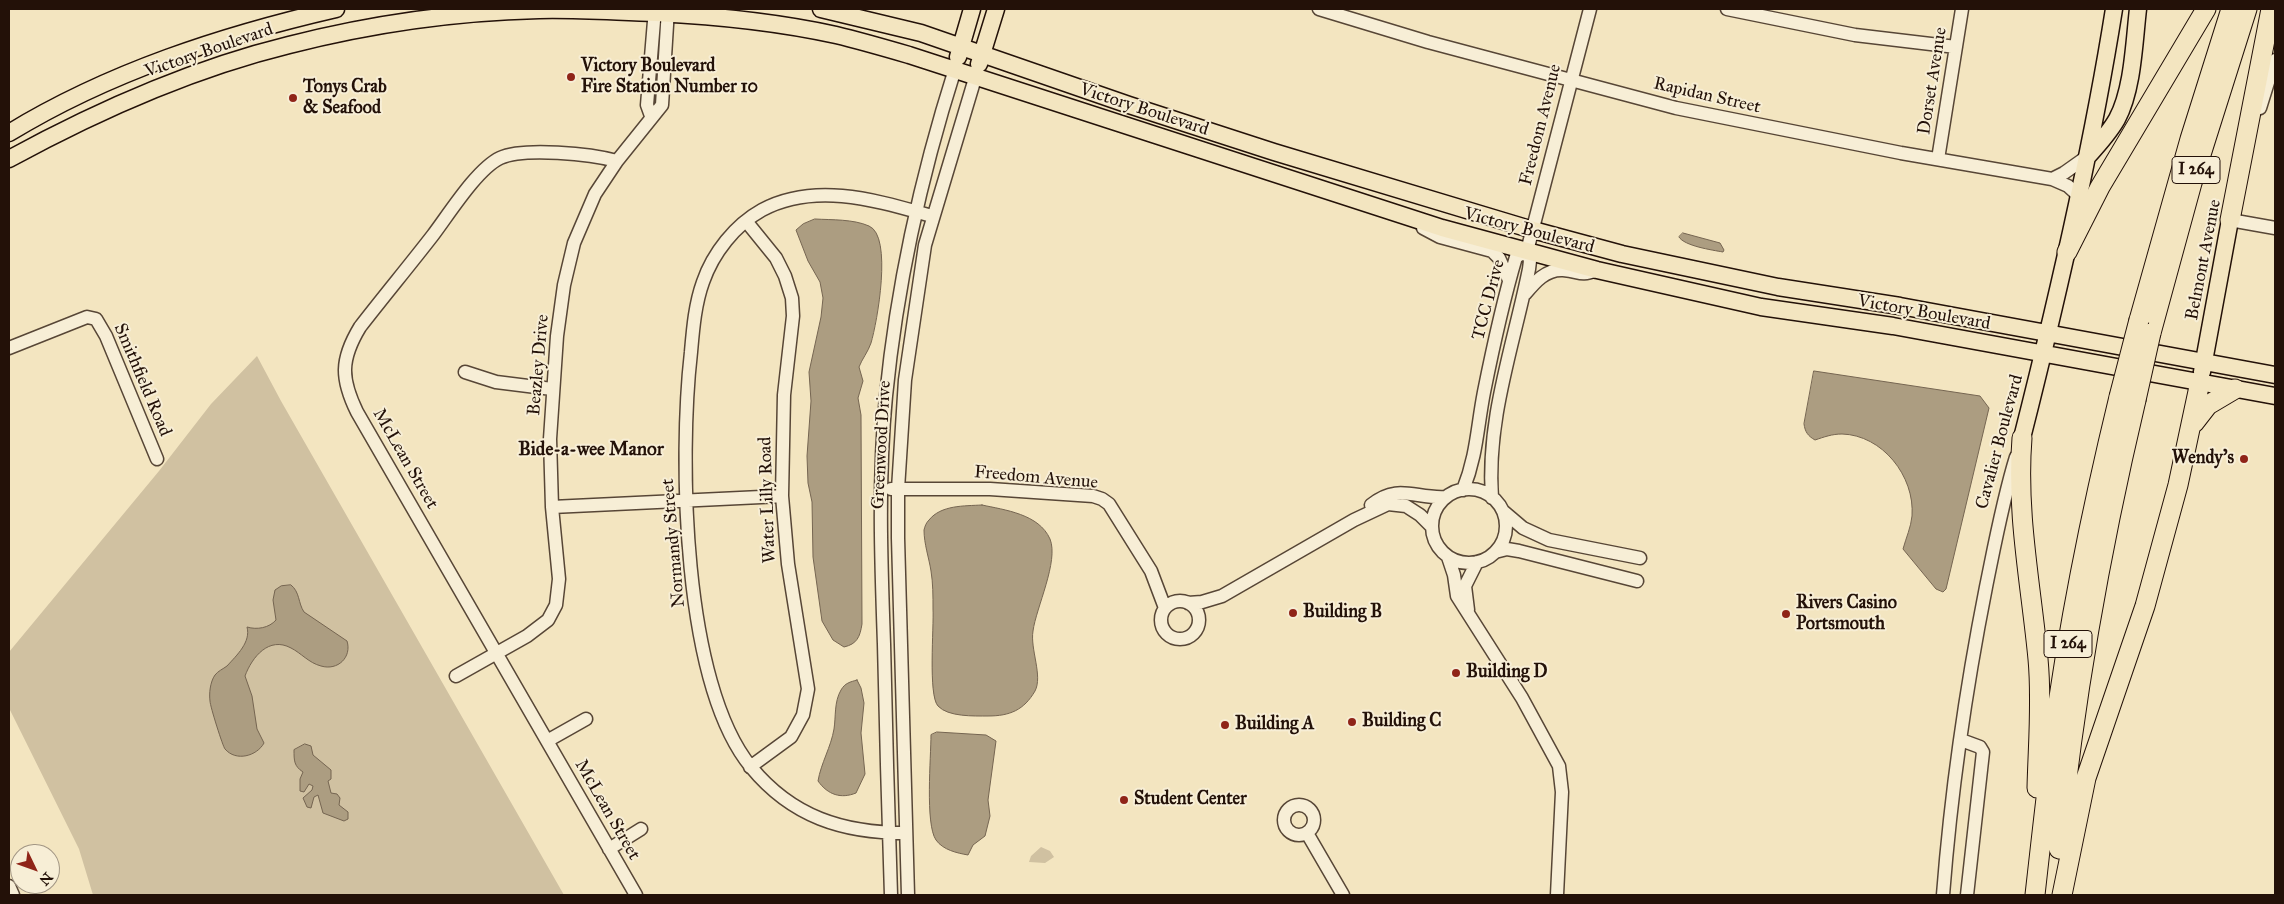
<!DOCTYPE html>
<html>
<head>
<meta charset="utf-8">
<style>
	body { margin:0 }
	#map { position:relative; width:2284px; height:904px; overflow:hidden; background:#f3e5c0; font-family:"IM FELL Great Primer",serif }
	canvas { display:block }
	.frame { position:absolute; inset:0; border:10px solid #231108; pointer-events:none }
	.north { position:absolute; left:10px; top:844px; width:50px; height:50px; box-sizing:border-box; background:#f7eed6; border:1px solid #a29684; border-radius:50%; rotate:132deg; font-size:14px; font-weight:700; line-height:20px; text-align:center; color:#231108 }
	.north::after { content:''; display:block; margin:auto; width:18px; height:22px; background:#8f2418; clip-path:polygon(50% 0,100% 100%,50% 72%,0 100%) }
</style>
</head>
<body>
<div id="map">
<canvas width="2284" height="904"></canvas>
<div class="frame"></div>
<div class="north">N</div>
</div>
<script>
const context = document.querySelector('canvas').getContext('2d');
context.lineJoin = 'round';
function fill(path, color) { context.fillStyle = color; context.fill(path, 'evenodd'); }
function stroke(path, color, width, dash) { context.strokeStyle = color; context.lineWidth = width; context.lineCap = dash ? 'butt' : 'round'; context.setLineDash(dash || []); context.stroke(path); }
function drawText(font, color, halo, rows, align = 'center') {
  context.font = font + ' "IM FELL Great Primer",serif'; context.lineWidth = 4; context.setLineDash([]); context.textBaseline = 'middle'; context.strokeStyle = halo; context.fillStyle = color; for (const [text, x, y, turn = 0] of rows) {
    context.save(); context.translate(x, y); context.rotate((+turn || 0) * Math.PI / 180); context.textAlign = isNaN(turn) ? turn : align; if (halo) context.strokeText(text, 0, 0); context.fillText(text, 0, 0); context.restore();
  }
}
fill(new Path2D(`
	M257,356L281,401L564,895H93L79,849L9,708V652L159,471L211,404Z
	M1041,847L1050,851L1054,857L1045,863L1029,862L1031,856Z`), '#d0c1a1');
const water = new Path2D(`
	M815,219C832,220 853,219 869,226C893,236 877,323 871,343C868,352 862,359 859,367L863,381L858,398L861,415L862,624C860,637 857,644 844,647L833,640L822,621L813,557L812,502L808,483L807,456L811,401L809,372L821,317L823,298L820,282L808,261L796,230L803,224Z
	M1683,233L1720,243L1724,250L1723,252C1712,250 1684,246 1679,237Z
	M1814,371L1980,396L1989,408L1946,589L1943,592L1936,589L1903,549C1906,538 1911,527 1912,516C1915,476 1882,435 1842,434C1832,434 1824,437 1815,440C1808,436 1805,432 1804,424Z
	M982,505C1005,510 1039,514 1050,539C1059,561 1036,608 1033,631C1030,649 1043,676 1035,691C1024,710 1010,716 988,716C974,716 948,717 938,706C928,695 934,627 933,609C933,596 933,583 931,571C929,558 924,544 924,530C925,526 926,523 929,520C941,505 964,506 982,505Z
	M291,585C300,592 298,603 304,612L347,641C352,657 338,671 321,666C309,663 301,653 291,648C269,636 252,657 245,676L252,696L257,729L264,743C257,756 236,762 225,749C223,747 210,706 210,701C209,694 210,682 215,675C218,671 223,669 227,666C237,655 251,642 247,627C257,630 269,628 276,620L273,600L275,590L281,586Z
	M857,680L861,688L864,703L861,733L865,774L856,793C841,799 828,795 818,781C821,763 831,747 834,729C836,716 834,702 841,690C845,683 850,682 857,680Z
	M937,732L986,735L996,741L988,800L990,816L985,836L973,845L968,855C957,853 943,850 936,840C925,824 931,757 931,735Z
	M305,744L311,746L313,755L331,770V779L328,781L331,793L337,794L340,798L339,805L348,812V819L344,821L323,813L318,795L314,797L311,808L307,807L303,798L312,790L313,786L309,784L304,792L300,791V779L303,772C294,766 294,761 294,750Z`);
fill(water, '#ac9d81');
stroke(water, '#756551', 1);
const minor = new Path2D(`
	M1319,9L1428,42L1676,108L1901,153L2052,179L2064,173L2088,156
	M1727,9L1855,35L1956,47
	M2260,108L2275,60
	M651,116L647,105L655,9
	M1938,159L1962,9
	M617,161C591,154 524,147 500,158C477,169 449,214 433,235C409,266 384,296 360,327C340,360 341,379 357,412L636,895
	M2052,179L2068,186L2079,196
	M2232,212L2230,220L2275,228
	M746,221L776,258L785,276L792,298L793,316L784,395L782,496L788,564L808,689L803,715L791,737L750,767
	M1423,228L1440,237L1492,251L1499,258L1509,280
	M1525,294C1535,282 1546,269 1563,270C1581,271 1578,277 1597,270
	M9,348L87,317L96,319L106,336L157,459
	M465,372L496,382L552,389
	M891,489H990L1093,496L1102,499L1109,504L1151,571L1165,608
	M1432 526a37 37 0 1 1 74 0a37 37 0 1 1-74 0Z
	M1463,490C1477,455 1477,428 1484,392C1493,347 1503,301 1516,257L1527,251
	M1492,498C1486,420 1514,344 1529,269L1530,261L1527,251L1590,9
	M1371,505C1398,483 1415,499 1446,497
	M552,507L782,496
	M1503,511L1523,528L1549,540L1640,558
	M1495,552L1507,549L1519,551L1637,581
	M1448,557L1454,575L1457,596L1522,698L1559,766L1562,792L1557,895
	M1161 620a19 19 0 1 1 38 0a19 19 0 1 1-38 0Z
	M1188,603L1202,602L1222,596L1354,520L1388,504L1406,506L1420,515L1432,527
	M1468,610L1465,586L1477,562
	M456,676L527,636L548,620L556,605L559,579L552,507L550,439L557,336L564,285L574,243L595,194L617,161L662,105L668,9
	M1961,740L1980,747L1983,752L1967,895
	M547,741L586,719
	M1284 820a15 15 0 1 1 30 0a15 15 0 1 1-30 0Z
	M906,833C843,833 792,817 751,767C682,683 679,457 691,352C693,329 695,304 703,282C713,253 735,225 762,210C816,181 878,201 932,216
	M1307,833L1343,895
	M609,849L641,829
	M9,886L13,895
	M891,895C888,811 886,728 884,644C881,561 878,479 886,396C897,285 921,176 955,69
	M908,895L898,538V489L905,380L925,245L976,75
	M1943,895C1951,792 1966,688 1986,587C1995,543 2003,499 2016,457`);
const major = new Path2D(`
	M821,9L921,33L1129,105L1274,152L1533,230L1622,254L1778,287L1900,306L2275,375
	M958,57L972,9
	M979,64L996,9
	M9,133C109,72 223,35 336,9
	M2088,156C2099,144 2109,133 2117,119C2133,89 2134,43 2138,9
	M9,159C97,111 191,69 289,45C371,24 455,12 539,10C578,9 617,12 656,13C717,16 777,22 836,35C861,41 885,48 909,55L1442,228L1597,270L1761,307L1893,326L2275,396
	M2202,372L2230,220
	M2022,438C2058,296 2091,154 2114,9`);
const highway = new Path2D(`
	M2230,220L2271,9
	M2067,252L2100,187L2206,9
	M2139,320L2190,139L2231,9
	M2151,333L2192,183L2247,9
	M2194,423L2208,405L2235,389
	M2022,438C2016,513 2031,585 2038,659C2042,701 2038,745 2037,788
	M2059,849C2074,698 2101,548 2136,400
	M2035,895C2041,841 2047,787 2054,733C2069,620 2092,508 2119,397
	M2062,895L2086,778L2145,606L2178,485L2200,382`);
stroke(minor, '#574636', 15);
stroke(major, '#231108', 19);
stroke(highway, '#231108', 21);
stroke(minor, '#f7eed6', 12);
stroke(major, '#f3e5c0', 16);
stroke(highway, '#f3e5c0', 19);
const highwayBridge = new Path2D(`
	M2119,397L2139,320
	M2136,400L2151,333`);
stroke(highwayBridge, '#231108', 21, []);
stroke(highwayBridge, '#f3e5c0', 19);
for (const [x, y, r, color] of [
	[571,77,5,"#8f2418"],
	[293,98,5,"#8f2418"],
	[2244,459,5,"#8f2418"],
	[1293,613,5,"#8f2418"],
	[1786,614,5,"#8f2418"],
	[1456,673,5,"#8f2418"],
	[1352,722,5,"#8f2418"],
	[1225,725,5,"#8f2418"],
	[1124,800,5,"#8f2418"]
]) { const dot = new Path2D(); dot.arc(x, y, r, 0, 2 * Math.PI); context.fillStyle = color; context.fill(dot); stroke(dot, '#f7eed6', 2); }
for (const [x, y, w] of [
	[2196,170,48],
	[2068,644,48]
]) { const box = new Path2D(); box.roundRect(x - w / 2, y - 13.5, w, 27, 4); context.fillStyle = '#f7eed6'; context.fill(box); stroke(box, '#231108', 1); }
drawText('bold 16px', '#231108', null, [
	["I 264",2196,170],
	["I 264",2068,644]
]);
drawText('18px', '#231108', '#f7eed6', [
	["Victory Boulevard",209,51,-19],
	["Dorset Avenue",1933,81,-81],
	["Rapidan Street",1707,96,13],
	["Victory Boulevard",1144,110,18],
	["Freedom Avenue",1541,125,-76],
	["Victory Boulevard",1529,231,15],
	["Belmont Avenue",2204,260,-79],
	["TCC Drive",1489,300,-75],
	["Victory Boulevard",1924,313,10],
	["Beazley Drive",539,365,-85],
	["Smithfield Road",142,380,67],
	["Cavalier Boulevard",2000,442,-75],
	["Greenwood Drive",882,445,-87],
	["McLean Street",405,459,60],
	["Freedom Avenue",1036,478,5],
	["Water Lilly Road",768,500,-92],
	["Normandy Street",674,543,-95],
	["McLean Street",607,810,60]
]);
drawText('bold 18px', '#231108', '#f7eed6', [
	["Victory Boulevard",581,67],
	["Fire Station Number 10",581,88],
	["Tonys Crab",303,88],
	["& Seafood",303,109],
	["Wendy's",2234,459,"right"],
	["Rivers Casino",1796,604],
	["Portsmouth",1796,625],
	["Building B",1303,613],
	["Building D",1466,673],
	["Building C",1362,722],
	["Building A",1235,725],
	["Student Center",1134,800]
], 'left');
drawText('bold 19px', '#231108', '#f7eed6', [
	["Bide-a-wee Manor",591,450]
]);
</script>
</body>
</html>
